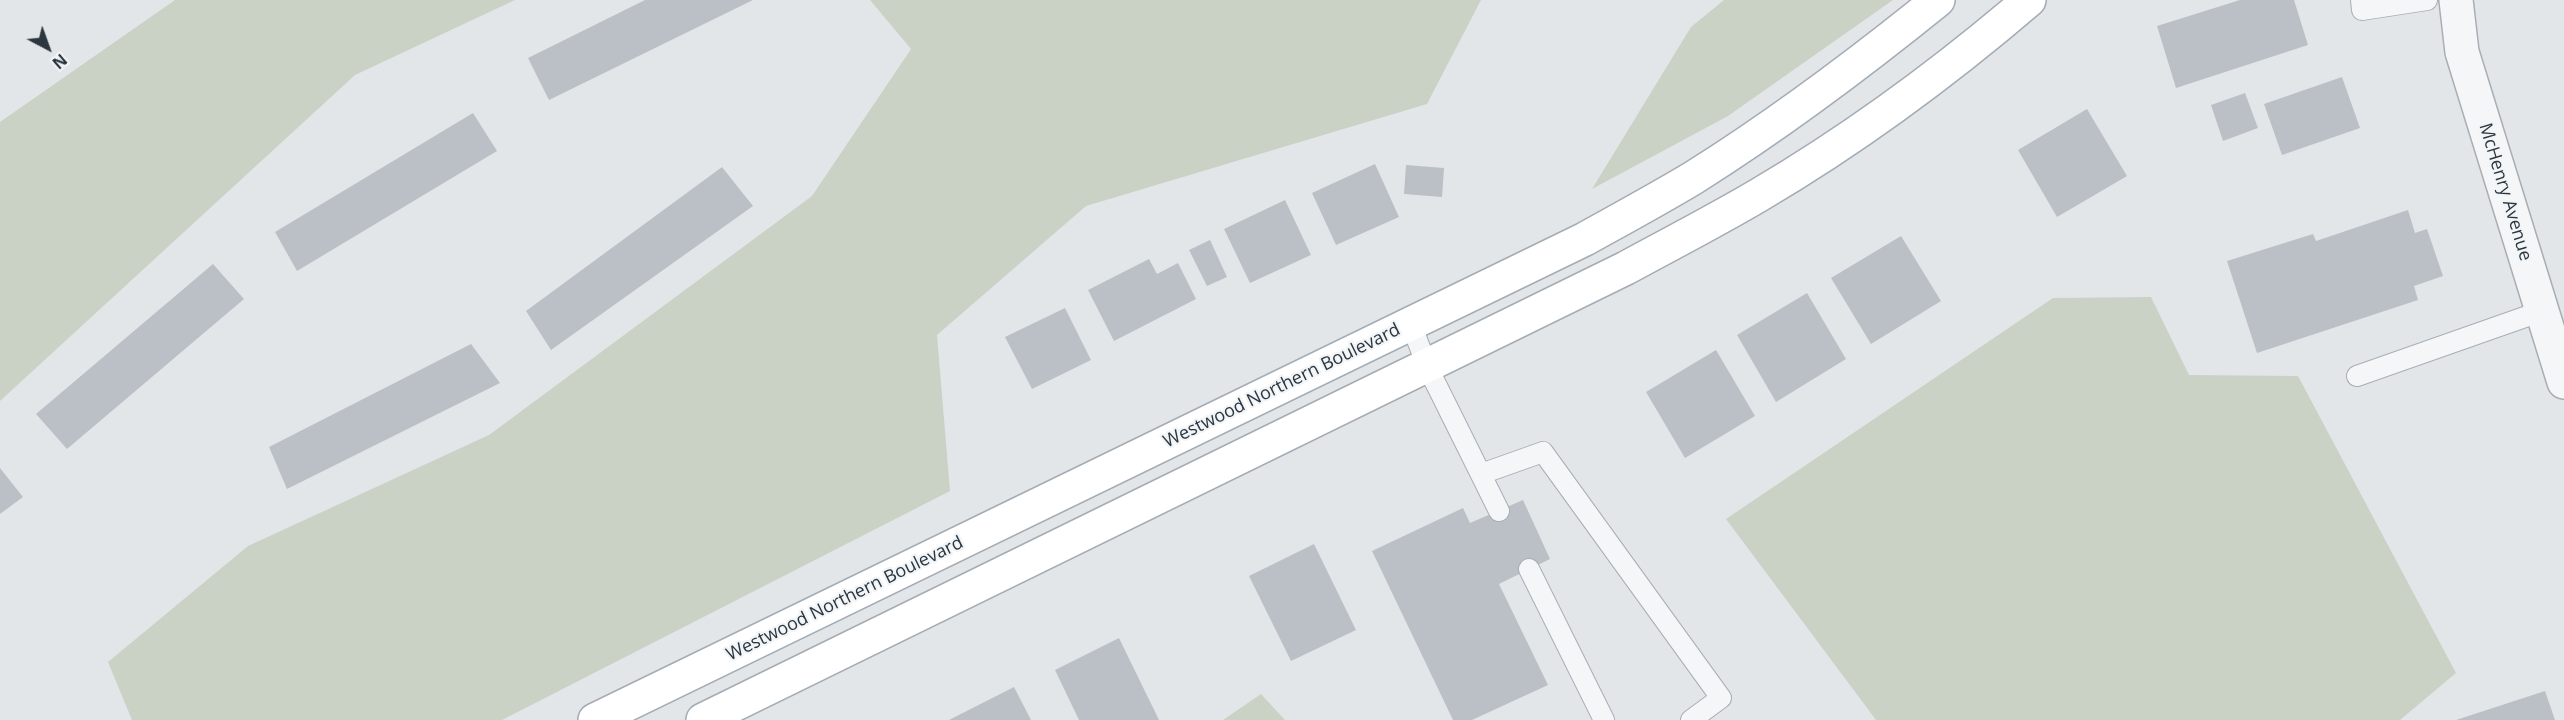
<!DOCTYPE html>
<html>
<head>
<meta charset="utf-8">
<style>
	body { margin:0 }
	#map { position:relative; width:2564px; height:720px; overflow:hidden; background:#e3e6e9; font-family:"Open Sans",sans-serif }
	canvas { display:block }
	.north { position:absolute; left:18px; top:18px; width:60px; height:60px; -webkit-text-stroke:4px #f2f5f7; paint-order:stroke; rotate:139deg; font-size:16px; font-weight:700; line-height:24px; text-align:center; color:#2c363f }
	.north::after { content:''; display:block; margin:auto; width:21px; height:27px; background:#2c363f; clip-path:polygon(50% 0,100% 100%,50% 72%,0 100%) }
</style>
</head>
<body>
<div id="map">
<canvas width="2564" height="720"></canvas>
<div class="north">N</div>
</div>
<script>
const context = document.querySelector('canvas').getContext('2d');
context.lineJoin = 'round';
function fill(path, color) { context.fillStyle = color; context.fill(path, 'evenodd'); }
function stroke(path, color, width, dash) { context.strokeStyle = color; context.lineWidth = width; context.lineCap = dash ? 'butt' : 'round'; context.setLineDash(dash || []); context.stroke(path); }
function drawText(font, color, halo, rows, align = 'center') {
  context.font = font + ' "Open Sans",sans-serif'; context.lineWidth = 4.5; context.setLineDash([]); context.textBaseline = 'middle'; context.strokeStyle = halo; context.fillStyle = color; for (const [text, x, y, turn = 0] of rows) {
    context.save(); context.translate(x, y); context.rotate((+turn || 0) * Math.PI / 180); context.textAlign = isNaN(turn) ? turn : align; if (halo) context.strokeText(text, 0, 0); context.fillText(text, 0, 0); context.restore();
  }
}
fill(new Path2D(`
	M175,0H515L355,75L0,401V122Z
	M870,0H1481L1427,104L1086,206L937,335L950,491L502,720H132L108,662L248,546L489,435L812,196L911,49Z
	M1724,0H1893L1728,116L1592,189L1691,27Z
	M2151,297L2189,375L2298,376L2456,673L2400,720H1876L1726,519L2053,298Z
	M1261,694L1285,720H1223Z`), '#cad2c5');
fill(new Path2D(`
	M645,0H753L549,100L528,58Z
	M2240,0H2294L2308,45L2176,88L2157,26Z
	M2342,77L2360,128L2282,155L2264,104Z
	M2245,93L2258,128L2223,141L2211,105Z
	M2087,109L2127,176L2057,217L2018,150Z
	M473,113L497,151L297,271L275,232Z
	M1375,164L1399,217L1336,245L1312,193Z
	M1406,165L1444,168L1442,197L1404,194Z
	M722,167L753,206L551,350L526,311Z
	M1285,200L1311,255L1250,283L1224,229Z
	M2408,210L2415,233L2427,229L2443,276L2414,286L2418,300L2257,353L2227,261L2313,234L2316,241Z
	M1901,236L1941,301L1871,344L1831,278Z
	M1210,240L1227,277L1207,286L1189,250Z
	M1149,259L1157,274L1178,263L1196,299L1114,341L1088,290Z
	M213,264L244,299L67,449L36,414Z
	M1807,293L1846,359L1776,402L1737,335Z
	M1065,308L1091,360L1032,389L1005,337Z
	M471,344L500,383L287,489L269,447Z
	M1716,350L1755,416L1685,458L1646,392Z
	M0,468L23,497L0,514Z
	M1523,500L1550,559L1499,584L1548,685L1472,720H1453L1372,551L1463,508L1470,523Z
	M1314,544L1356,630L1291,661L1249,576Z
	M1119,638L1159,720H1079L1055,670Z
	M1014,687L1031,720H949Z
	M2545,691L2555,720H2456Z`), '#bac0c5');
const lane = new Path2D(`
	M2361,0L2362,10L2427,0
	M1411,324L1427,366L1499,511
	M2357,376L2542,311
	M1481,474L1543,452L1721,698L1691,720
	M1529,569L1604,720`);
const street = new Path2D(`
	M2456,0L2462,52L2564,382`);
const primary = new Path2D(`
	M595,720L1585,239C1621,219 1658,199 1693,178C1779,124 1859,64 1938,0
	M703,720L1626,268C1670,244 1715,221 1759,195C1854,139 1945,72 2029,0`);
stroke(lane, '#a8aeb3', 22);
stroke(street, '#a8aeb3', 36);
stroke(primary, '#a3acb4', 36);
stroke(lane, '#f5f6f8', 20);
stroke(street, '#f5f6f8', 33);
stroke(primary, '#fff', 33);
drawText('18px', '#2c363f', '#f2f5f7', [
	["McHenry Avenue",2505,192,73],
	["Westwood Northern Boulevard",1282,386,-26],
	["Westwood Northern Boulevard",845,599,-26]
]);
</script>
</body>
</html>
